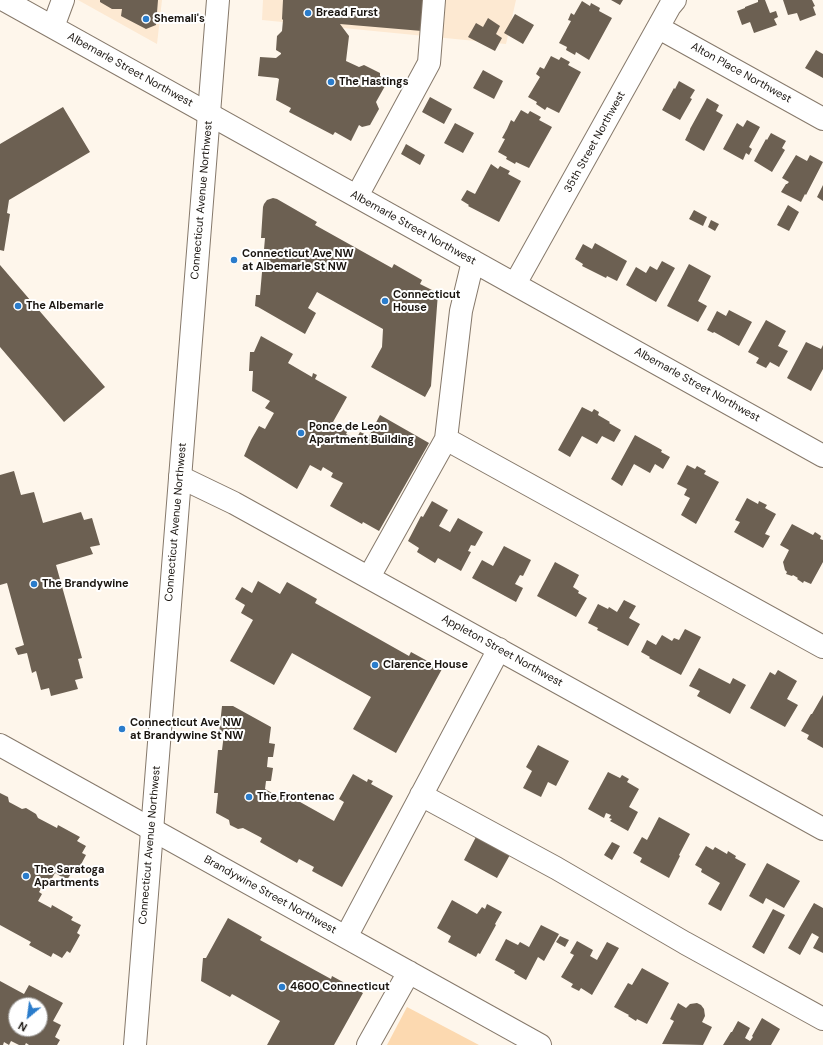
<!DOCTYPE html>
<html>
<head>
<meta charset="utf-8">
<style>
	body { margin:0 }
	#map { position:relative; width:823px; height:1045px; overflow:hidden; background:#fef6eb; font-family:"DM Sans",sans-serif }
	canvas { display:block }
	.north { position:absolute; left:8px; top:997px; width:40px; height:40px; box-sizing:border-box; background:#fff; border:1px solid #a3a19f; border-radius:50%; rotate:209deg; font-size:11px; font-weight:700; line-height:16px; text-align:center; color:#1a1510 }
	.north::after { content:''; display:block; margin:auto; width:14px; height:18px; background:#2a7ccb; clip-path:polygon(50% 0,100% 100%,50% 72%,0 100%) }
</style>
</head>
<body>
<div id="map">
<canvas width="823" height="1045"></canvas>
<div class="north">N</div>
</div>
<script>
const context = document.querySelector('canvas').getContext('2d');
context.lineJoin = 'round';
function fill(path, color) { context.fillStyle = color; context.fill(path, 'evenodd'); }
function stroke(path, color, width, dash) { context.strokeStyle = color; context.lineWidth = width; context.lineCap = dash ? 'butt' : 'round'; context.setLineDash(dash || []); context.stroke(path); }
function drawText(font, color, halo, rows, align = 'center') {
  context.font = font + ' "DM Sans",sans-serif'; context.lineWidth = 4; context.setLineDash([]); context.textBaseline = 'middle'; context.strokeStyle = halo; context.fillStyle = color; for (const [text, x, y, turn = 0] of rows) {
    context.save(); context.translate(x, y); context.rotate((+turn || 0) * Math.PI / 180); context.textAlign = isNaN(turn) ? turn : align; if (halo) context.strokeText(text, 0, 0); context.fillText(text, 0, 0); context.restore();
  }
}
fill(new Path2D(`
	M78,0H162L157,44Z
	M263,0H516L506,44L262,20Z`), '#fde9d2');
fill(new Path2D(`
	M407,1007L479,1045H387Z`), '#fcd9b0');
fill(new Path2D(`
	M100,0H158L156,25L146,29L121,16L122,9H112L100,2Z
	M283,0H424L422,31L340,24L349,36L346,61L359,67L364,65L380,73V76L383,78L385,86L376,102L379,109L370,125L362,127L359,125L351,141L335,132L333,135L289,112L291,108L276,100L279,79L277,78L258,76L260,57L276,58L281,54V53L276,50L277,36L282,31L283,20L282,19Z
	M611,0H623L620,5Z
	M758,0H765L770,13L776,11L778,17L774,19L777,25L754,33L750,22L742,25L737,11L745,8V7L758,2Z
	M783,0H812L815,6L813,7L816,15L800,21L797,13L788,15Z
	M582,1L590,6L591,3L600,8L599,11L612,18L589,60L576,52L575,55L566,50L567,47L559,43L571,21L568,20L571,13L574,15Z
	M515,14L534,25L523,44L504,33Z
	M488,18L500,26L496,34L502,38L495,51L468,37L476,23L483,27Z
	M816,50L823,54V78L805,68Z
	M551,56L559,60L561,57L570,62L568,65L581,72L559,113L547,107L545,110L536,104L537,102L528,97L540,77L536,74L540,67L544,69Z
	M483,70L503,81L494,99L473,88Z
	M679,81L695,90L690,98L692,99L680,120L662,110L674,88L675,89Z
	M430,97L452,109L444,124L422,112Z
	M707,98L719,105L716,111L723,115L704,151L685,140L690,130V129Z
	M63,107L90,152L9,200L7,213L10,214L4,251L0,250V144Z
	M521,110L528,114L530,111L541,117L539,120L552,127L529,168L516,162L515,164L506,159L507,157L498,152L505,139L502,138L507,129L511,120L514,122Z
	M747,120L760,127L749,147L752,149L749,155L746,153L743,160L723,149L737,123L743,127Z
	M455,123L474,133L463,153L444,143Z
	M771,133L786,141L782,148L785,150L772,172L754,161L766,139L767,140Z
	M406,144L425,155L420,165L401,154Z
	M796,155L807,161L810,155L823,162L806,195L805,194L801,202L781,192L786,184H787L789,182L782,178Z
	M491,164L498,169L500,166L510,171L508,174L521,181L499,222L468,206L469,205L461,200L467,190L475,194Z
	M823,185V201L817,197Z
	M273,198L277,199L317,222L315,225L392,268L394,264L422,280L420,284L438,293L431,386L425,397L371,367L382,347L383,329L317,292L308,308L316,313L305,334L258,307L255,306L256,295H260L265,238H261L263,207L264,204L267,200Z
	M788,205L799,212L789,231L777,225Z
	M694,210L707,217L703,226L689,219Z
	M711,220L719,224L715,231L708,227Z
	M595,243L627,261L617,281L607,276L606,278L582,266L583,264L575,259L583,244L592,249Z
	M662,261L675,268L656,302L626,285L636,267L646,273L650,266L657,270Z
	M689,264L711,276L698,301L707,306L698,322L667,306Z
	M0,265L105,387L64,422L0,347Z
	M729,310L752,322L739,346L714,332L713,333L707,330L717,311L726,316Z
	M766,320L786,331L778,346L788,351L779,367L770,362L766,368L756,363L759,358L748,352Z
	M261,336L293,354L288,363L312,377L313,373L317,375L315,379L347,397L333,422L348,430L346,434L356,439L360,432L369,436L380,415L429,443L379,531L363,522L362,524L330,506L343,483L331,477L333,473L323,467L321,471L310,465L297,489L244,456L251,440L259,426L265,429L274,413L265,408L270,401L252,391L253,371H249L250,352H254Z
	M806,342L821,349L823,345V369L811,391L787,378Z
	M582,407L592,412L594,409L599,412L598,415L610,422L609,423L621,430L614,442L602,436L597,444L582,436L570,457L558,450Z
	M635,435L662,450L661,452L670,457L663,469L655,464L650,473L634,464L622,486L611,479Z
	M687,465L695,469L697,466L706,471L704,474L719,482L696,524L681,515L690,498L684,495L687,489L677,484Z
	M14,471L21,495L34,492L43,523L81,512L84,520L92,518L100,545L90,547L93,554L56,565L82,658L78,659L83,678L75,680L78,689L51,696L49,688L41,690L36,671L32,673L27,653L18,655L15,648L24,645L7,583L0,585V475Z
	M747,498L758,504L759,501L767,505L765,508L776,514L765,534L770,536L763,548L734,532L740,522L735,520Z
	M432,501L448,510L439,526L450,532L458,518L483,532L475,546L471,545L468,551L471,552L461,571L438,558L435,563L417,552L419,548L408,541L421,516L423,517Z
	M792,524L813,535L815,532L821,536L820,539L823,540V562L811,584L804,581L803,583L797,579L798,578L793,575L792,576L786,574L787,572L785,570L783,562L789,550L780,545Z
	M504,546L531,560L523,576L520,575L515,584L523,588L516,602L472,578L482,560L493,566Z
	M555,562L579,575L573,587L579,591L578,593L587,598L576,617L537,596Z
	M258,581L280,594L287,582L317,599L315,603L409,656L411,652L442,669L396,753L353,729L371,697L292,653L274,685L230,661L253,620L241,613L245,605L235,599L242,587L252,593Z
	M624,600L636,606L629,618L640,624L628,646L597,630L598,628L588,623L598,604L608,609L609,607L617,612Z
	M685,629L701,637L681,675L649,658L650,657L641,652L647,640L656,645L662,635L672,641L674,638L679,640Z
	M699,668L730,684L733,678L746,685L730,714L697,696L700,691L689,686Z
	M778,670L797,681L787,699L798,705L785,727L750,708L770,672L775,675Z
	M823,695V748L807,739L809,735L801,731L811,714H812Z
	M222,706H233L271,727L269,743L275,744L273,757H268L267,767L273,768L271,781H266L265,789L281,798L284,793L334,821L344,802L339,799L353,774L367,782L368,779L373,781L371,784L393,796L342,887L312,871L314,867L299,859L297,863L260,842L262,838L243,828L238,829L230,825L229,820L216,813L218,793H214L218,750H222L224,734H219Z
	M538,745L569,761L556,786L548,782L541,797L523,788L532,771L526,767Z
	M608,772L620,778L622,775L629,779L627,782L639,789L629,807L638,812L628,831L610,821L612,819L609,818L611,815L606,813L604,818L588,809Z
	M0,793L8,797L9,802L22,809L26,808L36,814L38,818L57,828L58,825L80,837L77,841L86,846L82,853L86,855L76,874L72,872L67,880L55,873L51,880L47,878L39,892L42,894L38,901L51,908L52,905L73,917L71,920L81,925L77,933L80,935L70,953L67,951L62,958L53,953L51,957L29,945L31,942L0,925Z
	M659,817L690,834L679,855L680,856L669,878L640,862L642,858L633,853L642,837L647,840Z
	M477,835L511,853L497,878L464,860Z
	M612,842L620,846L612,860L604,855Z
	M706,846L713,850L715,847L727,854L728,851L736,856L735,858L746,864L721,911L708,904L720,883L701,872L702,869L695,865Z
	M767,863L800,881L784,908L766,898L763,904L749,896Z
	M452,900L477,914L482,907L485,909L487,904L502,912L495,924L496,925L480,954L478,953L476,957L448,942L451,936L437,928Z
	M814,903L823,908V953L813,948L819,937L812,933L800,955L788,948Z
	M773,909L785,915L764,954L752,947Z
	M228,918L262,937L260,940L331,979L332,976L363,993L334,1045H267L280,1021L232,994L230,997L201,981L203,958H206Z
	M541,925L559,934L544,961L538,957L526,980L514,973L515,971L495,960L506,939L518,945L520,942L529,947Z
	M560,936L569,940L565,947L556,942Z
	M577,941L593,950L590,956L597,960L607,942L619,948L592,995L581,988L579,991L571,987L573,984L561,977L574,955L570,953Z
	M642,968L669,983L647,1024L637,1019L636,1021L628,1016L629,1015L614,1007L628,983L632,985Z
	M0,981L24,994L29,985L63,1003L53,1021L61,1025L55,1037L60,1040L57,1045H29L26,1043L25,1045H19L11,1041L9,1045L4,1042L3,1045H0ZM16,1005H40V1029H16Z
	M678,1003L686,1008L690,1004L697,1003L701,1005L704,1009L705,1016L702,1022L712,1027L703,1045L662,1044L674,1021L670,1019Z
	M762,1018L780,1029L771,1045H723L731,1032H732L738,1021L750,1028L745,1038L750,1041L753,1037L752,1036Z`), '#6c6052');
const minor = new Path2D(`
	M4,0L823,456
	M53,27L63,0
	M659,28L823,119
	M357,196L429,63L434,0
	M515,284L670,6L675,0
	M446,439L823,647
	M180,477L234,503L823,829
	M369,577L446,439L461,311L473,261
	M0,745L540,1045
	M421,795L556,868L685,943L823,1019
	M346,937L499,649
	M368,1045L409,972`);
const major = new Path2D(`
	M135,1045L218,0`);
stroke(minor, '#86796b', 24);
stroke(major, '#86796b', 24);
stroke(minor, '#fff', 22);
stroke(major, '#fff', 22);
for (const [x, y, r, color] of [
	[308,13,4,"#2a7ccb"],
	[146,19,4,"#2a7ccb"],
	[331,82,4,"#2a7ccb"],
	[234,260,4,"#2a7ccb"],
	[385,301,4,"#2a7ccb"],
	[18,306,4,"#2a7ccb"],
	[301,433,4,"#2a7ccb"],
	[34,584,4,"#2a7ccb"],
	[375,665,4,"#2a7ccb"],
	[122,729,4,"#2a7ccb"],
	[249,797,4,"#2a7ccb"],
	[26,876,4,"#2a7ccb"],
	[282,987,4,"#2a7ccb"]
]) { const dot = new Path2D(); dot.arc(x, y, r, 0, 2 * Math.PI); context.fillStyle = color; context.fill(dot); stroke(dot, '#fff', 1.5); }
drawText('bold 11px', '#1a1510', '#fff', [
	["Bread Furst",316,13],
	["Shemali's",154,19],
	["The Hastings",339,82],
	["Connecticut Ave NW",242,254],
	["at Albemarle St NW",242,267],
	["Connecticut",393,295],
	["House",393,308],
	["The Albemarle",26,306],
	["Ponce de Leon",309,427],
	["Apartment Building",309,440],
	["The Brandywine",42,584],
	["Clarence House",383,665],
	["Connecticut Ave NW",130,723],
	["at Brandywine St NW",130,736],
	["The Frontenac",257,797],
	["The Saratoga",34,870],
	["Apartments",34,883],
	["4600 Connecticut",290,987]
], 'left');
drawText('11px', '#1a1510', '#fff', [
	["Albemarle Street Northwest",130,70,29],
	["Alton Place Northwest",741,73,29],
	["35th Street Northwest",595,142,-61],
	["Connecticut Avenue Northwest",202,200,-85],
	["Albemarle Street Northwest",413,228,29],
	["Albemarle Street Northwest",697,385,29],
	["Connecticut Avenue Northwest",176,522,-85],
	["Appleton Street Northwest",502,651,29],
	["Connecticut Avenue Northwest",150,845,-85],
	["Brandywine Street Northwest",270,895,29]
]);
</script>
</body>
</html>
